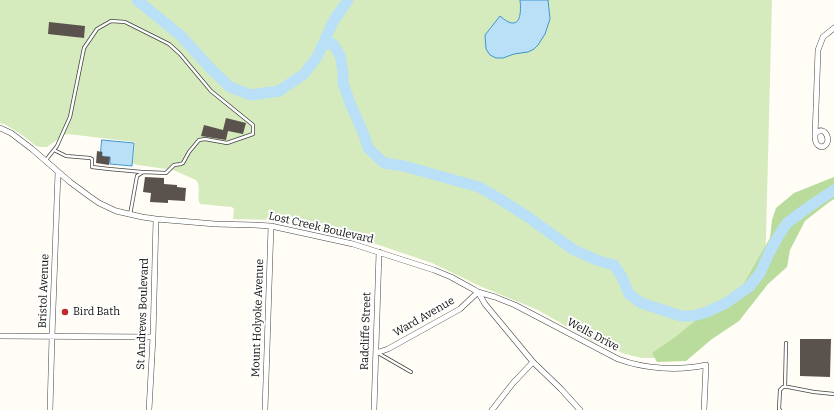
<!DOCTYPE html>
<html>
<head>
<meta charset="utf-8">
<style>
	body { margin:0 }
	canvas { display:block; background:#fffdf5 }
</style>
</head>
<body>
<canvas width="834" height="410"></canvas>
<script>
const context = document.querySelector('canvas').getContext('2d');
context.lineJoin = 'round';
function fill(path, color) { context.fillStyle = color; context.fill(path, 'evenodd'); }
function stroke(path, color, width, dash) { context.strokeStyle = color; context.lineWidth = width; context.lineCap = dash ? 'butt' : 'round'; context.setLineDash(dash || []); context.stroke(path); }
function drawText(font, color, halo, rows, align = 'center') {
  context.font = font + ' Bitter,serif'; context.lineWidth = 4; context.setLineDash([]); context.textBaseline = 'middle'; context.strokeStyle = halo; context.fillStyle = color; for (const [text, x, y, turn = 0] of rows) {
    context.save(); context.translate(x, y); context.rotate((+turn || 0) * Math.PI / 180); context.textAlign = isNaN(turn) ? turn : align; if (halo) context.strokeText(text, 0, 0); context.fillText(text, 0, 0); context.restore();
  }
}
fill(new Path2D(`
	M0,0H772L765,276L659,358H642L625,354L592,341L538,310L482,287L432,263L367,241L272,220L233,219L234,209L232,207L200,204C196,197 202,187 196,180L173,170L138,165L134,164L133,162L135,142L68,134L64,135L47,147H41L36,146L22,135L6,125L0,123Z`), '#d5ebbd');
fill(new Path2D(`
	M834,177V199L828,203L805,221L790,250L787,267L768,284L739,321L712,339L686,361L657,362L652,353L674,338L720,301L743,285L770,238L772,220L776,208L794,193Z`), '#b9dc9c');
const water = new Path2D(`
	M520,0H548L550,19L545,34L538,45L534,49L528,52L514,54L503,58H496L490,55L486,49L485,35L500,16C519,33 522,16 520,0Z
	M102,140L134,143L132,166L110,164V157H102V152H101Z`);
fill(water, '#b9e0f7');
stroke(water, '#3f96cf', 1);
stroke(new Path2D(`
	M137,0L181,36L211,69L230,87L251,95L279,91L304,74L317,57L334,20L348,0
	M322,47L327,43L333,44L340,55L343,71V83L350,103L364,135L368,148L384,163L404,166L479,187L498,198L528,217L550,233L574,250L599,261L614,265L622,277L629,294L641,303L681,316H693L707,312L726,303L749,287L760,273L769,253L779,235L787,223L810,206L834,190`), '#b9e0f7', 11);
fill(new Path2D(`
	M49,22L85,26L84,38L48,34Z
	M226,118L246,123L243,134L228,131L226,140L201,136L204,125L223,130Z
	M97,151L102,152V156L110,157L109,165L96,163Z
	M145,177L164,178V184L177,185V187L186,188L185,201L168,200V203L150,202L151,193L143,192Z
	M800,339H831L830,377L800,376Z`), '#5a524d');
const lane = new Path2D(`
	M54,150L66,156L90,158L92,159V167L109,169L142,172
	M46,160L57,146L70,117L84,48L97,29L111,21L125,22L169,44L180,54L211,91L253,125V134L227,143L205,139L199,140L189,152L183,163L181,164L174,165L166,173L143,172L137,176L130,215
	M378,353L411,372
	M785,387L786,343
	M780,410L779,409L780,390L783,387H788L814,392L834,394`);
const street = new Path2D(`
	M0,128L11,133L32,149L70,182L89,196L99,203L116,211L142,217L156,219L215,224L254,225L271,226L353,244L434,270L451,277L471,288L478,292L485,304L533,362L561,389L580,410
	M815,134C826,122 834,146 821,147C816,145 815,142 815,137L818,50L823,37L834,28
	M0,336L153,337
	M376,353L388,349L460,309L478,292L495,297L515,305L618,359C645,369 678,371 706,365L704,410
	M50,410L52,336L58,172
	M149,410L153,337L156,219
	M265,410L271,226
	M374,410L379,252
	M492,410L513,383L533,362`);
stroke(lane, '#444', 4);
stroke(street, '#444', 6);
stroke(lane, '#fff', 2.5);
stroke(street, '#fff', 5);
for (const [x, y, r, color] of [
	[65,312,4,"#c4262e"]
]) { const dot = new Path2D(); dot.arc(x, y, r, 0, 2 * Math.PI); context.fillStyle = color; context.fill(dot); stroke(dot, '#fff', 1.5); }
drawText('11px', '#111', '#fff', [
	["Lost Creek Boulevard",321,228,13],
	["Bristol Avenue",44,291,-88],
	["St Andrews Boulevard",143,314,-88],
	["Ward Avenue",424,317,-30],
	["Mount Holyoke Avenue",258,318,-88],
	["Radcliffe Street",366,331,-88],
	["Wells Drive",593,335,28]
]);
drawText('11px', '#111', '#fff', [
	["Bird Bath",73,312]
], 'left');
</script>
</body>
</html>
